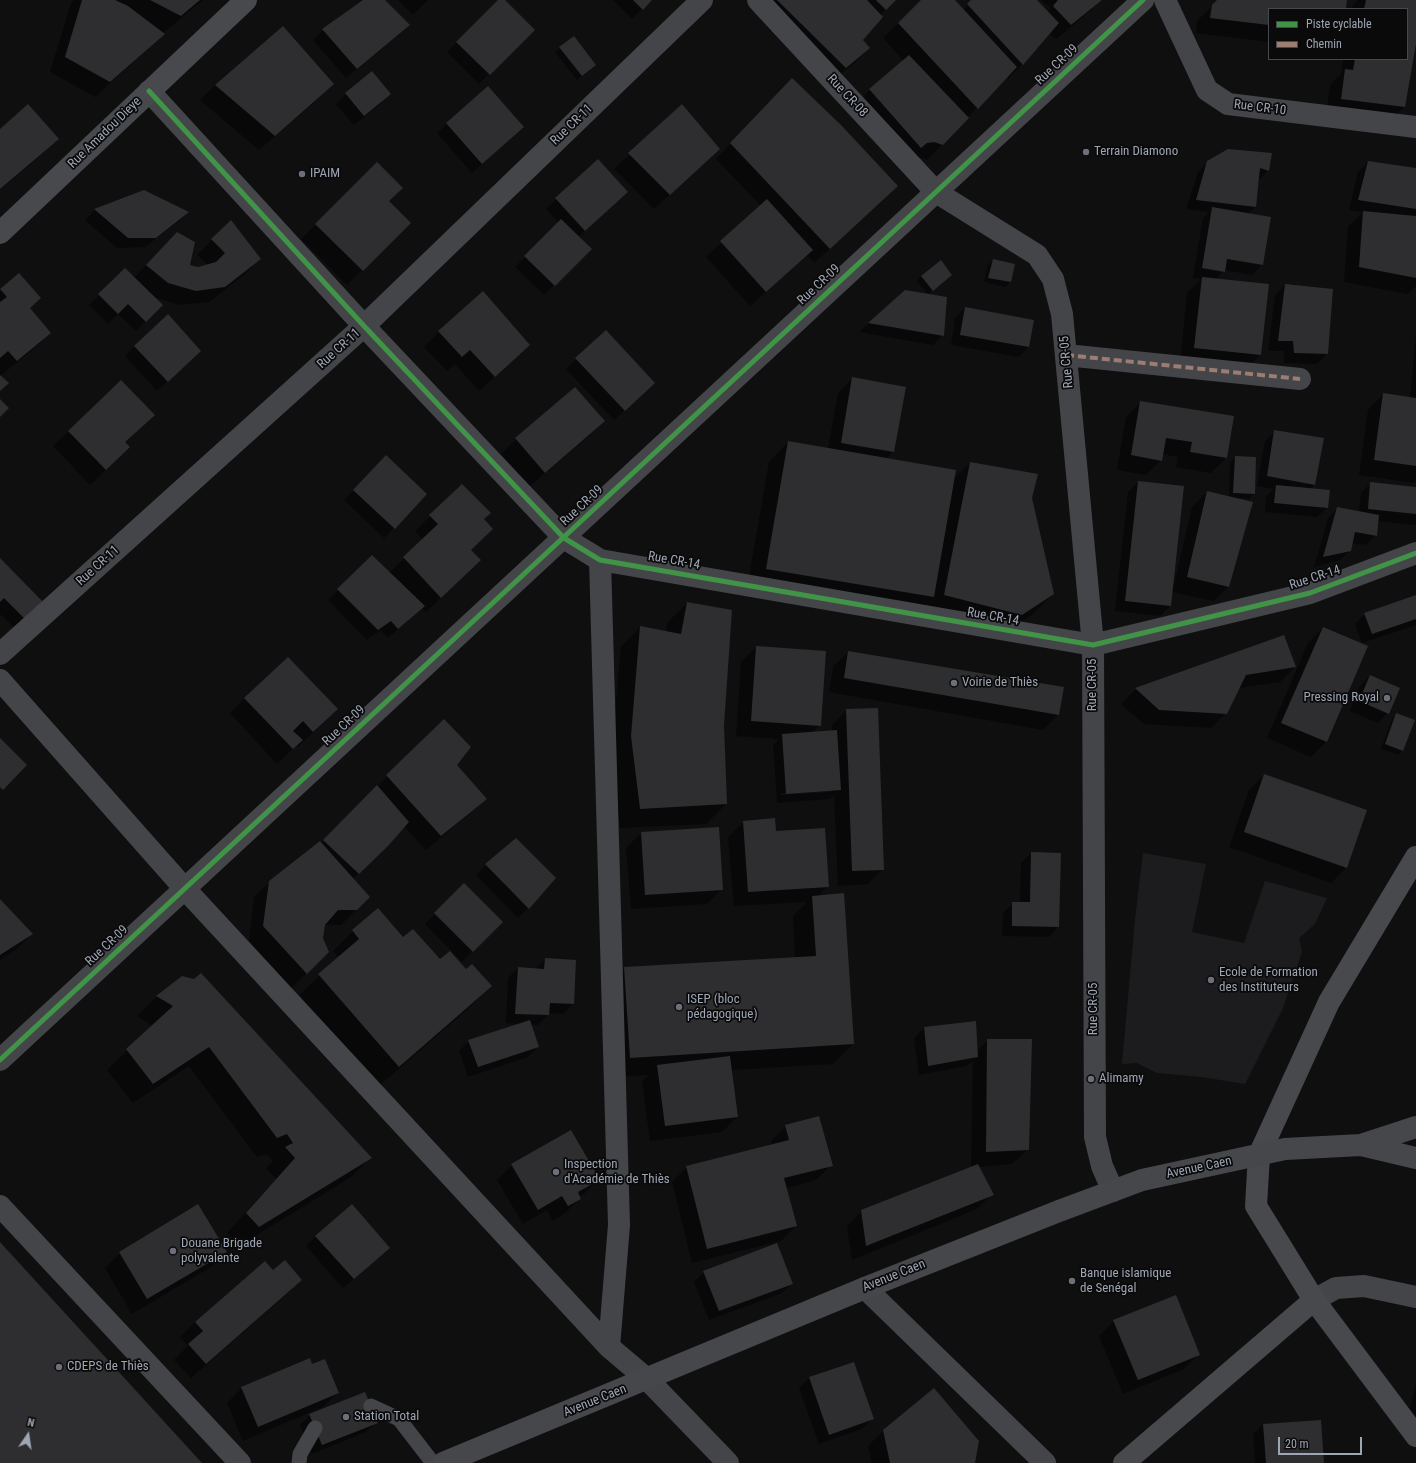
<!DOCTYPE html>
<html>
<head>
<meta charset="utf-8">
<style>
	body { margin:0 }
	#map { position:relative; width:1416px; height:1463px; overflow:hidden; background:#0f0f10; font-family:"Roboto Condensed",sans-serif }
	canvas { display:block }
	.legend { position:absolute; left:1268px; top:8px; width:140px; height:52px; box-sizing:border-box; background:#0a0a0b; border:1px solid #45484e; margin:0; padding:5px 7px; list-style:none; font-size:12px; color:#9ea5b3 }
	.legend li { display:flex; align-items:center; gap:8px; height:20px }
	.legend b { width:20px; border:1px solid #45484e }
	.north { position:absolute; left:8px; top:1415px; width:40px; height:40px; -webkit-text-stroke:3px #0a0a0b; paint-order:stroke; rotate:13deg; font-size:11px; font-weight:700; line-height:16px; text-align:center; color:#9ea5b3 }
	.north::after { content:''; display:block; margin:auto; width:14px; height:18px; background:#9ea5b3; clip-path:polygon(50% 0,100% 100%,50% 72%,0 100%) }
	.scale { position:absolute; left:1278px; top:1437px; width:84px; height:18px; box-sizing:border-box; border:2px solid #9ea5b3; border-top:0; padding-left:5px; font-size:12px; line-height:14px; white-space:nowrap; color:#9ea5b3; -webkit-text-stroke:3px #0a0a0b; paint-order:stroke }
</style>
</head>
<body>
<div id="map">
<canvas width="1416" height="1463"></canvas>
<ul class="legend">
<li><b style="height:5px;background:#419447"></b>Piste cyclable</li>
<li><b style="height:5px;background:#9b7d72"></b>Chemin</li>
</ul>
<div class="north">N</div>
<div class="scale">20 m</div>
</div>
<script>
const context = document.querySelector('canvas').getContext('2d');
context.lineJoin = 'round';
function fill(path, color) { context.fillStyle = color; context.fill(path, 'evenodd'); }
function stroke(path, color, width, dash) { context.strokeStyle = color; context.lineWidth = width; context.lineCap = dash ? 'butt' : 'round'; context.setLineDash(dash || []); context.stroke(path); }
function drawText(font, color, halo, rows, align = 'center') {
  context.font = font + ' "Roboto Condensed",sans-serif'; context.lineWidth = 3.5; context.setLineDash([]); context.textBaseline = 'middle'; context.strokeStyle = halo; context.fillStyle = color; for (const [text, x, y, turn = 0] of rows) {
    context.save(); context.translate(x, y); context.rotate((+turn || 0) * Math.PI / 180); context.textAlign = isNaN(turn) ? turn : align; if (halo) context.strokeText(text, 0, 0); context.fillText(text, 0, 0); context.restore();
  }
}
fill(new Path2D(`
	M1143,853L1206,864L1192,932L1244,943L1265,881L1327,898L1315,924L1299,938L1302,952L1283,1008L1245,1084L1201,1077L1157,1073L1137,1063L1122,1064L1135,919Z`), '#1c1c1e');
fill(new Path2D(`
	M74,0H203L162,34H163L148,49L95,97L50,72L71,3Z
	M364,0H383L409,25L399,35L346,78L313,40L323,30Z
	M398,0H428L413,15Z
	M499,0H504L534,30L479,84L447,52Z
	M613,0H651L632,19Z
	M747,0H895L880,15L861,40L869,48L854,63L831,82Z
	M922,0H954L963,10L973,0H1036L1047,12L1051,8L1041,0H1101L1090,11L1056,39L1049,33L1022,64L1008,79L1006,77L927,160L918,157L855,105L870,90L904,61L883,38Z
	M1218,0H1346L1345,9H1269V42L1196,33L1197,21Z
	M1358,0H1416V38L1404,107L1389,122L1326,114L1330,85L1341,74L1343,59H1407V9H1352L1353,5Z
	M283,27L332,84L318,99L259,150L200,100L215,85Z
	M573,37L595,65L577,80L555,52Z
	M346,94H389L380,104L354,125L336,104Z
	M777,95L882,201L814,263L807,255L750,306L706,257L761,206L716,159Z
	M682,106L704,163L654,209L614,169Z
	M447,124L513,136L472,173L437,133Z
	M0,130L57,139L42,154L0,190Z
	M1228,150L1268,170L1259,180L1255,207L1248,214L1262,265L1252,275L1224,270L1216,279L1260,355L1245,370L1180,363L1187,293L1201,279L1193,278L1203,218L1209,212L1186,209L1198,172L1208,162Z
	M598,160L617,201L578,237L590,249L544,295L515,267L559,223L546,209Z
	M1368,162L1416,169V286L1408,294L1344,282L1348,227L1363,212L1349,210L1358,172Z
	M377,163L388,201L410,223L347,285L301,239Z
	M144,191L188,212L178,222L145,247L117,248L85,220L95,210Z
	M231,221L260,259L245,274L209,302L180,305L153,297L161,305L136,331L118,314L108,324L89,305L125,269L134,278L162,248L189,266L198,268L208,265L197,255Z
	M993,261L1010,282L1005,287L984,282L988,265Z
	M19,274L29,309L50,333L35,348L0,376V390V291Z
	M921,276L946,280L928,294L917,281Z
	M1285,285L1327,354L1317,364L1284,363V351H1268L1275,295Z
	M905,291L943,335L933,345L859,332Z
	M965,308L1028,347L1019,357L951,345L955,318Z
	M439,332L529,345L479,391L455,364L447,371L424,347Z
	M1416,334V480L1414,483L1359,475L1368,410L1383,394L1410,398Z
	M135,346L190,360L157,391L125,356Z
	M576,359L644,392L614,420L566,369Z
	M853,378L893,452L886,459L953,479L970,463L1031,498L1053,594L1033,614L1002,634L925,615L927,603L913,617L747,588L769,462L788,442L828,449L838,393Z
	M121,382L124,443L114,462L90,485L53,446Z
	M575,388L604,421L589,436L529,487L501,454L516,439Z
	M1141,402L1233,417L1226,458L1211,473L1176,467L1178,457L1162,454L1161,460L1146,475L1117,470L1126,417Z
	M1275,431L1315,485L1310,489L1327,508L1317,517L1265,512L1266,496L1274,489L1257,486L1265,441Z
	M1235,457L1254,494L1249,499L1239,498L1229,586L1214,601L1172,592L1170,606L1160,616L1115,611L1128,492L1138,482L1172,585H1174L1192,507L1207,492L1229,497L1230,462Z
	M376,467L394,528L384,538L344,500Z
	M1371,483L1416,488V525L1377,521L1376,535L1366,545L1351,543L1350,550L1340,560L1314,567L1328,518L1338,508L1359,512L1361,493Z
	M462,485L483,519L469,550L464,575L426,612L422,608L388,638L380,630L367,640L328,600L372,557L389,573L423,540L415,531Z
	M0,559L43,603L16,629L0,614Z
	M1416,596V625L1362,643L1355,624L1365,614Z
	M687,603L723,725L726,804L706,824L620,828L611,756L621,647L640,627L666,632L667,623Z
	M1323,628L1367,647L1326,742L1311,757L1267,738L1308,643Z
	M1283,637L1295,667L1280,682L1238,688L1226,713L1211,728L1144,724L1121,704L1136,689Z
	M756,647L820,725L812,733L832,732V725L847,710L883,869L868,884L838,886L834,795L830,799L777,803L773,745L779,739L736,736L741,662ZM831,790V792L781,795V793Z
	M848,652L1058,715L1043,730L829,692L833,667Z
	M1370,676L1388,713L1378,723L1350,711L1360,686Z
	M245,698L337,709L298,747L297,745L277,764L230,713Z
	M1396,714L1403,750L1398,755L1381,749L1392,719Z
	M444,721L456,765L485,799L470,813L426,850L404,826L387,845L353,879L369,897L341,925H324L313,967L291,988L249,941L254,897L270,882L321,843L362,801Z
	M1264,775L1346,868L1331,883L1229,847L1249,790Z
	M744,822L775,832L828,886L818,896L853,1044L833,1064L731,1070L737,1117L722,1132L650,1141L642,1081L649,1075L610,1077L605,988L625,968L795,958L793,916L807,902L734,906L728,837Z
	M641,833L722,889L707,904L631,909L626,848Z
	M1031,853L1060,854L1058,927L1049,937L1002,936L1003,913L1013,903H1020L1021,863Z
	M486,865L528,908L518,918L476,875Z
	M464,885L502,922L462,962L425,924Z
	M0,901L32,934L17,949L0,960Z
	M378,910L403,938L440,961L466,970L490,986L471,1006L379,1086L299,995L339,958L333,951L353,931Z
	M545,959L573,1004L563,1014L548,1013V1015L538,1025H531L538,1047L528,1057L468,1077L459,1051L469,1041L520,1024L506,1023L508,978L518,968L535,969Z
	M195,980L370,1158L351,1177L239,1246L227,1233L276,1179L266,1168L273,1161L267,1154L257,1157L189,1066L133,1103L107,1070L153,1026L137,1016L157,996Z
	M924,1028L977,1051L988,1040L1028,1149L1012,1164L978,1167L992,1194L977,1209L852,1260L847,1226L862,1211L971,1168L973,1061L967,1066L919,1075L914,1038Z
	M786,1126L831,1165L816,1180L786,1188L796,1226L781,1241L692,1263L672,1182L687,1167L772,1145L771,1141Z
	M512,1165L599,1179L584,1194L579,1197L580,1198L565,1213L553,1221L547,1210L523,1224L497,1180Z
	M316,1236L389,1248L343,1288L306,1246Z
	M226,1252L211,1267L132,1314L105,1268L120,1253Z
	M265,1262L273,1272L301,1280L286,1295L191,1378L174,1360L188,1346L180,1337L195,1322Z
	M704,1272L792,1283L782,1293L709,1320L694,1282Z
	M1114,1321L1199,1354L1184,1369L1123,1394L1099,1336Z
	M853,1363L872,1419L862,1429L819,1444L799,1388L809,1378Z
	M312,1365L338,1392L323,1407L243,1441L227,1403L242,1388Z
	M1416,1383V1425L1408,1418Z
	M310,1415L376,1422L366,1432L312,1454L300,1425Z
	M1263,1424L1322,1463H1255L1253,1434Z
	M884,1430L974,1463H872L868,1446Z`), '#0007');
fill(new Path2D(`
	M82,0H115L128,6L165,34L110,82L65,57Z
	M150,0H200L181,16Z
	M363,0H385L410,25L357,69L322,29Z
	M498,0H505L535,30L490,75L456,42Z
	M633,0H652L643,10Z
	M777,0H867L883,17L863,40L870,48L846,68Z
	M876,0H896L886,10Z
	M921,0H955L1017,67L978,109L898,23Z
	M971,0H1037L1059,23L1023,65L967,4Z
	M1058,0H1102L1071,25L1053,6Z
	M1217,0H1347L1346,9H1269V25L1210,18L1212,5Z
	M1366,0H1416V44L1405,107L1341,99L1345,69L1353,70L1355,59H1407V9H1364Z
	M283,26L334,84L275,136L215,85Z
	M574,36L596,65L582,76L559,47Z
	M909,55L969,118L943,145L934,142L927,143L921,148L869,89Z
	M372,71L391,94L364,116L345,93Z
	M792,78L841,125L898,186L830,249L730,143Z
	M488,86L524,127L482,164L446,123Z
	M28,104L59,139L0,189V129Z
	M682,104L720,149L670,195L628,153Z
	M1228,149L1272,153L1269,171L1260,168L1256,207L1196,200L1207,161Z
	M598,159L628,192L585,231L555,198Z
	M1368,161L1416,168V209L1358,200Z
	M377,162L403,188L389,201L411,223L363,271L315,224Z
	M144,190L189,212L156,238H128L94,209Z
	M767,199L813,250L766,292L720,241Z
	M1212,207L1271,217L1263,265L1227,259L1225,272L1202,268Z
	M1363,211L1416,216V278L1359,267Z
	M561,219L592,249L555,286L524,256Z
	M231,220L261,259L225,287L196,291L168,283L146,265L177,232L195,242L190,265L198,267L216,262L225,253L211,239Z
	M993,259L1015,264L1011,282L988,278Z
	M941,260L952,275L933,291L921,276Z
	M125,268L163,305L146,322L128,304L118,314L98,294Z
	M19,273L41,298L30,308L51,333L17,361L8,351L0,358V302L7,297L0,289Z
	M1202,277L1269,284L1261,355L1194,348Z
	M1285,284L1333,289L1328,354L1294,353L1293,341H1278Z
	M905,290L947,297L944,336L868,323Z
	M483,291L530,345L495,377L470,350L462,357L438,331Z
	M965,307L1034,320L1029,347L960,335Z
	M168,314L201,351L168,382L134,346Z
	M606,330L655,383L625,411L575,358Z
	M0,375L9,383L0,391Z
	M852,377L906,387L894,452L841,443Z
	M121,380L155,415L125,442L130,447L106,470L68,431Z
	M575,387L605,421L545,473L515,438Z
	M1383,393L1416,398V466L1374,460Z
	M0,399L9,408L0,417Z
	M1140,401L1234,416L1227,458L1190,452L1192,442L1166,438L1162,461L1131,455Z
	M1274,430L1324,438L1315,485L1267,476Z
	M788,441L956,470L934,597L766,569Z
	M386,455L427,494L395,529L353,490Z
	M1235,456L1256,457L1255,494L1233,493Z
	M970,462L1038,474L1032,498L1054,594L1022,615L944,595Z
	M1138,481L1184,486L1171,606L1125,601Z
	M1370,482L1416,487V514L1368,509Z
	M462,484L491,513L484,519L493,529L471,550L481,560L441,598L403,557L438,524L429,515Z
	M1276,485L1330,490L1328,508L1274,503Z
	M1207,491L1253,502L1229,587L1187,577Z
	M1337,507L1379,515L1377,536L1355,532L1351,551L1323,557Z
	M372,555L425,606L398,629L391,621L378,630L337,589Z
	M0,558L44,603L26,620L4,598L0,602Z
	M1416,595V619L1372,634L1364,613Z
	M687,602L732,610L724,725L727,804L640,809L631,736L640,626L681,634Z
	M1323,627L1368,646L1327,742L1281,723Z
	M1284,635L1296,667L1246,675L1227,714L1159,710L1135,688Z
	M756,646L826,651L821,726L751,721Z
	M848,651L1064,687L1059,715L844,678Z
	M288,657L338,709L313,732L303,721L293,731L303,740L293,749L244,698Z
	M1370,675L1400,688L1389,714L1359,701Z
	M878,708L884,870L852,871L846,709Z
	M1396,713L1415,720L1403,751L1385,744Z
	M444,719L471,747L457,765L487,799L441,836L386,775Z
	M837,730L841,790L786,794L782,734Z
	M0,738L27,765L3,790L0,787Z
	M1264,774L1367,810L1347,868L1244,832Z
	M377,785L409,822L388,846L359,874L323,840Z
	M775,818L776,831L825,828L829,887L748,892L743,821Z
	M719,827L723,890L645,895L641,832Z
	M516,838L556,878L529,909L485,864Z
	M320,841L370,897L357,910H338L325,925L323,938L329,952L307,974L263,926L269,881Z
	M1031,852L1061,853L1059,927L1012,926V902H1030Z
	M464,883L503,922L473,952L434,913Z
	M844,893L854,1044L630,1058L624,967L816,956L812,896Z
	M0,899L33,934L0,955Z
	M378,908L403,937L413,929L440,959L450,951L466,969L472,964L492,986L399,1067L318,974L359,939L352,930Z
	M545,958L576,960L574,1004L550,1003L549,1015L515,1014L518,967L544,969Z
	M201,973L372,1158L259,1227L246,1213L295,1158L285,1147L293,1143L287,1134L277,1138L209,1047L153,1084L126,1049L173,1006L156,996L182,976L194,979Z
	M530,1020L539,1047L478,1067L468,1040Z
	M976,1021L978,1057L928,1066L924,1027Z
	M987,1039H1032L1029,1150L986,1152Z
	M730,1056L738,1117L665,1126L657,1065Z
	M819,1116L833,1166L784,1178L797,1226L707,1249L686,1166L789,1140L785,1125Z
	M571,1130L600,1180L578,1192L581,1199L568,1206L562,1196L538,1210L511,1164Z
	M978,1164L994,1195L866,1246L861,1210Z
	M198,1204L227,1252L147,1299L119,1252Z
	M352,1204L390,1248L354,1279L315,1236Z
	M0,1242L202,1463H0Z
	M777,1243L793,1284L719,1311L703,1271Z
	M285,1260L302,1280L206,1364L188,1344L203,1331L195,1322L265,1261L273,1270Z
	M1176,1295L1200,1355L1138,1380L1113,1320Z
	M310,1358L312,1364L325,1359L339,1393L258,1427L241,1387Z
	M854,1362L874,1419L829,1435L809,1377Z
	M934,1388L979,1441L975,1463H890L883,1430Z
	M365,1392L378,1423L322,1445L309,1414Z
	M1321,1420L1324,1463H1266L1263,1424Z`), '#2e2e31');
stroke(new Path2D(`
	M371,1406L399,1419L433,1463
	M299,1463L300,1454L315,1428`), '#444549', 15);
stroke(new Path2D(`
	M758,0L936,192L1037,255L1053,279L1062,314L1093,645L1095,1137L1102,1166L1113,1191
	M1165,0L1207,90L1228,104L1416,127
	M149,91L364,326L564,538L600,560L1093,645L1310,593L1416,553
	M1066,355L1300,379
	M600,560L619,1225L609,1347
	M0,654L364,326L702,0
	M0,680L185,889L609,1347L647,1379L728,1463
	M0,1060L1143,0
	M0,1206L240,1463
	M865,1288L1045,1463
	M1314,1300L1336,1288L1364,1286L1416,1297`), '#444549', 22);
stroke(new Path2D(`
	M0,233L246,0
	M1416,857L1329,1002L1259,1155L1256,1206L1314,1300L1416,1436
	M1124,1463L1314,1300`), '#47494d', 22);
stroke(new Path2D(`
	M1361,1145L1416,1158
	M443,1463L865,1288L1059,1211L1142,1180L1285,1149L1361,1145L1416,1127`), '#46474b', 22);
stroke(new Path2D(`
	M1066,355L1300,379`), '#9b7d72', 4, [8, 4]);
stroke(new Path2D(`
	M149,91L364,326L564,538L600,560L1093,645L1310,593L1416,553
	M0,1060L1143,0`), '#419447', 5);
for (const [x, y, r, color] of [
	[1086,152,4,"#6c707a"],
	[302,174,4,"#6c707a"],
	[954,683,4,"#6c707a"],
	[1387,698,4,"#6c707a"],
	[1211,980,4,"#6c707a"],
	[679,1007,4,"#6c707a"],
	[1091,1079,4,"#6c707a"],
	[556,1172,4,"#6c707a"],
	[173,1251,4,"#6c707a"],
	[1072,1281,4,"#6c707a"],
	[59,1367,4,"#6c707a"],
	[346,1417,4,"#6c707a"]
]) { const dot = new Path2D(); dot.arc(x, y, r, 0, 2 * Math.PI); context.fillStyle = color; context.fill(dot); stroke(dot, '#0a0a0b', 1.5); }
drawText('13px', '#9ea5b3', '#0a0a0b', [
	["Rue CR-09",1057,65,-43],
	["Rue CR-08",847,96,47],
	["Rue CR-10",1260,108,7],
	["Rue CR-11",572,125,-44],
	["Rue Amadou Dieye",105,133,-44],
	["Rue CR-09",819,285,-43],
	["Rue CR-11",339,349,-42],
	["Rue CR-05",1067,362,-95],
	["Rue CR-09",582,506,-43],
	["Rue CR-14",674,561,10],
	["Rue CR-11",98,566,-42],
	["Rue CR-14",1315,578,-18],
	["Rue CR-14",993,617,10],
	["Rue CR-05",1093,685,-90],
	["Rue CR-09",344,726,-43],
	["Rue CR-09",107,946,-43],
	["Rue CR-05",1094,1009,-90],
	["Avenue Caen",1199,1168,-12],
	["Avenue Caen",894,1276,-22],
	["Avenue Caen",595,1401,-22]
]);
drawText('13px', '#9ea5b3', '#0a0a0b', [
	["Terrain Diamono",1094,152],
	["IPAIM",310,174],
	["Voirie de Thiès",962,683],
	["Pressing Royal",1379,698,"right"],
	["Ecole de Formation",1219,973],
	["des Instituteurs",1219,988],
	["ISEP (bloc",687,1000],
	["pédagogique)",687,1015],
	["Alimamy",1099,1079],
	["Inspection",564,1165],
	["d'Académie de Thiès",564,1180],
	["Douane Brigade",181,1244],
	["polyvalente",181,1259],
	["Banque islamique",1080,1274],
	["de Senégal",1080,1289],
	["CDEPS de Thiès",67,1367],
	["Station Total",354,1417]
], 'left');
</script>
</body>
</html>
